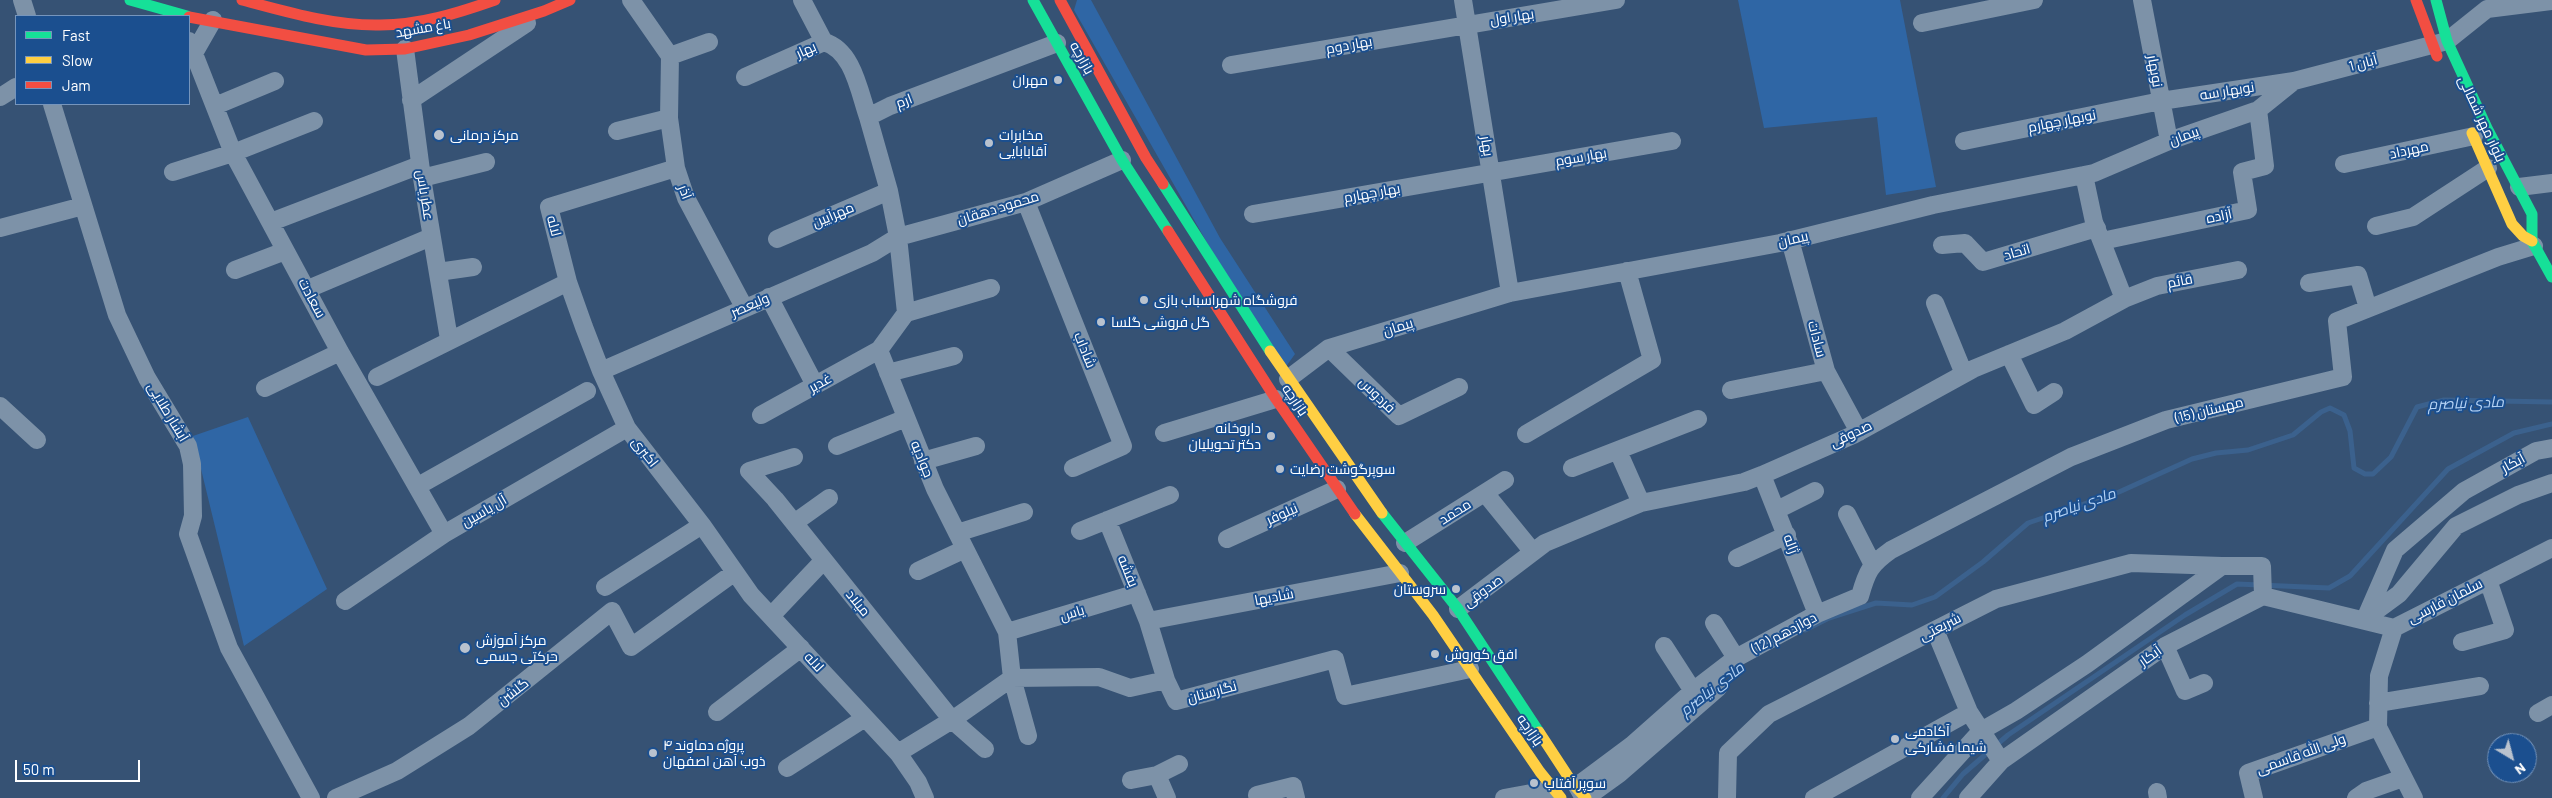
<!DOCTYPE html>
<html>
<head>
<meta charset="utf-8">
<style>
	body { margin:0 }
	#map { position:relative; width:2552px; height:798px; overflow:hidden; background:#365274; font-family:Barlow,sans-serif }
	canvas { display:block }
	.legend { position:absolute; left:15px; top:15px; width:175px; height:90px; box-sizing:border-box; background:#1b4f8f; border:1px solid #7695bc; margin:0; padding:6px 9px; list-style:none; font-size:15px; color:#fff }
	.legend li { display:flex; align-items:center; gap:10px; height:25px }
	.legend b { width:25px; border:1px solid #7695bc }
	.north { position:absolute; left:2487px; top:733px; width:50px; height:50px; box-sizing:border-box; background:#1b4f8f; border:1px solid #7695bc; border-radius:50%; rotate:143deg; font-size:14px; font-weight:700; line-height:20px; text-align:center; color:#fff }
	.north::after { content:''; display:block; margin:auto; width:18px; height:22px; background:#b9c2ce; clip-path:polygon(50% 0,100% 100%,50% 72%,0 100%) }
	.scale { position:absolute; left:15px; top:760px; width:125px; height:22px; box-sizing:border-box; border:2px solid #fff; border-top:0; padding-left:6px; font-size:15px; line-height:18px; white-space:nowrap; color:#fff; -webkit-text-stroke:4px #1b4f8f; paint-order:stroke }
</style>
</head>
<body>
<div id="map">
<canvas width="2552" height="798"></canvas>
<ul class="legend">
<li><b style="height:6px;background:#16e098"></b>Fast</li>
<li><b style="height:6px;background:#ffcf43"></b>Slow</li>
<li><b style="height:6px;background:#f24e42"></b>Jam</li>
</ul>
<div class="north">N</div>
<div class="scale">50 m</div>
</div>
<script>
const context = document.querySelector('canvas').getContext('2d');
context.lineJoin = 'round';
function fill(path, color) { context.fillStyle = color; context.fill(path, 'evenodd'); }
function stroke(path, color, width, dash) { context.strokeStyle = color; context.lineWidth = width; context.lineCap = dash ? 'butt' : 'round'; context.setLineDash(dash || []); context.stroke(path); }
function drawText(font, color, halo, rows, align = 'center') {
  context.font = font + ' Barlow,Cairo,sans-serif'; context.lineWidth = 4; context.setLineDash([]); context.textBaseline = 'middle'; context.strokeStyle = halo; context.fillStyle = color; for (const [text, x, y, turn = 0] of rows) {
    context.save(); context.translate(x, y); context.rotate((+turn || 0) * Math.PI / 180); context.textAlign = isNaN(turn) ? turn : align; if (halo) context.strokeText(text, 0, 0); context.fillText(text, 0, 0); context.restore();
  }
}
fill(new Path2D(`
	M1077,0H1091L1220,238L1295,354L1285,368L1245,309L1074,10Z
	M1738,0H1900L1936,187L1886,195L1877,117L1764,128Z
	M248,417L327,589L244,646L193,436Z`), '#2f66a5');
stroke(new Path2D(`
	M1805,630L1829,618L1876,603L1912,605L1935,597L1983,562L2028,523L2119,492L2192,459L2216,453L2248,450L2293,435L2321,412L2330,408L2344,415L2350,431L2354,468L2365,474H2373L2391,457L2417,407L2444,400L2552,402
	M1943,798L1963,774L2008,735L2185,615L2237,584L2329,588L2350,576L2448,469L2514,433L2552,424`), '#3b618d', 5);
stroke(new Path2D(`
	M22,0L27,16
	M631,0L670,56L709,42
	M1463,0L1510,293
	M2142,0L2169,141
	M1922,23L2034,0
	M189,41L233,153L340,352L444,534
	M824,42C853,50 859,91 868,117
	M405,49L422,178L449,339
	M193,55L213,20
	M1231,65L1616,0
	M745,77L824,42L802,0
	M0,97L16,87
	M411,100L527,23
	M52,104L117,315L147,378L188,446L192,464L193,516L188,534L229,648L311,798
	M215,106L275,81
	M669,118L670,56
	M617,131L669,118L676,168L686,198L744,307
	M1964,141L2161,101L2294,81L2447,41L2487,9L2552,1
	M2344,164L2474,136
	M676,168L549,207L568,282L584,327L601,371L627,428L702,525L751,595L898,753L918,782L925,798
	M173,172L233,153L314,121
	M422,178L486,162
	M2519,187L2552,183
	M1026,202L1123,446L1073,468
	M1253,214L1672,141
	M271,222L420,165
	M2376,226L2413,217L2488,168
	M0,228L83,206
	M777,239L889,191
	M1790,240L1826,371L1859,432
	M2102,241L2248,210L2242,172L2265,166L2258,110
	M1942,245L1965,243L1983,262L2097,228
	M235,270L285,251
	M438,272L473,267
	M2309,283L2358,275L2368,308
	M308,289L431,237
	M769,297L815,385
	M2124,299L2157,286L2238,270
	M1935,303L1964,374
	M906,313L991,288
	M1329,348L1399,416L1459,387
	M2009,354L2034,405L2054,392
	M601,371L872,253L898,237L1026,202L1122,160
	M888,373L954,356
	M377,377L568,282
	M1288,379L1329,348L1510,293L1780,243L1933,205L2094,173L2169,141L2258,110L2294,81
	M265,388L340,352
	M1731,390L1826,371
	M0,406L37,440
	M761,415L879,350
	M1164,433L1276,399
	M1526,434L1652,360L1627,271
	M837,446L906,418
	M1618,451L1641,503
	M794,457L749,471L775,499L952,720L985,749
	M923,461L976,446
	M1572,468L1698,419
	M1762,475L1817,614
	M418,486L587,391
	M1485,493L1533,552
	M1777,510L1815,491
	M1847,514L1872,563
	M1107,520L1148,621L1166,680
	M794,523L829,498
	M1080,531L1170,495
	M957,533L1024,512
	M1227,539L1337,489
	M1405,543L1505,480
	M1737,558L1787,535
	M918,571L965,549
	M605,587L702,525
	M345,601L444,534L627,428
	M1458,609L1545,543L1641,503L1744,482L1762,475L1853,435L1973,369L2065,331L2124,299L2094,222L2084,175
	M771,616L824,560
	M2365,619L2395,550L2464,491L2536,451L2552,448
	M2365,619L2399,594L2456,526L2518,495L2552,483
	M1148,621L1400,573
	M1714,623L1736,658
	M1935,630L1969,712L2001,761
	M1007,632L1137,593
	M2462,642L2505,630L2488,580
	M1664,646L1693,691
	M2165,646L2185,691L2204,683
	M1718,688L1619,774L1587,797L1581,793L1577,786L1632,745L1693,691L1736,658L1817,614L1860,596C1867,571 1870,565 1891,550L2071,457L2166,420L2343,377L2337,321L2498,257L2534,246
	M2378,703L2480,686
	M717,712L801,648
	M2538,713L2552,705
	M1028,736L1012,678L1007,632L935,489L879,350L906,313L898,237L889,191L868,117L890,106L1057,43
	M898,753L952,720L1012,678L1099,677L1130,688L1166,680L1176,701L1335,659L1345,696L1470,669
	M787,768L865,718
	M1157,775L1167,798
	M1131,780L1157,775L1179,764
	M2157,792L2158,798
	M1257,795L1293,786L1296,798
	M336,798L397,771L469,726L612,611L631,647L735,572
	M1504,798L1553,789
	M1727,798L1728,753L1769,714L1996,599L2131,563L2222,566
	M1814,798L1969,712
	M1920,798L1981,731L2016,711L2087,664L2222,566H2262L2263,596
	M1968,798L2001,761L2165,646L2263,596L2394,628
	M2254,798L2248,773L2378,727
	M2356,798L2366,791L2403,778
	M2414,798L2378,727L2379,676L2394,628L2552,548`), '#7d92a8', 18);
stroke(new Path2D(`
	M130,0L187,16
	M1033,0L1122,160L1168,231
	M2436,0L2447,41L2487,128L2532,214V241L2552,277
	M1163,184L1270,351
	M1382,513L1458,609L1539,732`), '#16e098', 11);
stroke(new Path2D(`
	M2472,133L2512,224L2523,236L2532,241
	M1270,351L1382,513
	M1355,514L1433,615L1540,772L1561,798
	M1539,732L1573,784L1586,798`), '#ffcf43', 11);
stroke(new Path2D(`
	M242,0C287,12 334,26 380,25C420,25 458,13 495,0
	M1060,0L1146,158L1163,184
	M2416,0L2437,56
	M189,17L366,50L405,49L469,35L544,11L570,0
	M1168,231L1276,399L1355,514`), '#f24e42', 11);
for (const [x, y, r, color] of [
	[1058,80,5,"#b9c2ce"],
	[439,135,6,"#b9c2ce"],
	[989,143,5,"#b9c2ce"],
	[1144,300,5,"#b9c2ce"],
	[1101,322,5,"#b9c2ce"],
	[1271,436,5,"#b9c2ce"],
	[1280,469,5,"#b9c2ce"],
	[1456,589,5,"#b9c2ce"],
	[465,648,6,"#b9c2ce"],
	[1435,654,5,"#b9c2ce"],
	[1895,739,5,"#b9c2ce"],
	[653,753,5,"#b9c2ce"],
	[1534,783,5,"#b9c2ce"]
]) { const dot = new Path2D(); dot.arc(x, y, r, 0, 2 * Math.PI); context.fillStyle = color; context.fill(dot); stroke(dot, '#1b4f8f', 2); }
drawText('14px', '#fff', '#1b4f8f', [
	["بهار اول",1512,17,-9],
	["باغ مشهد",423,28,-10],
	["بهار دوم",1349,45,-10],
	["بهار",806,50,-24],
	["بازارچه",1082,58,61],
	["1 آبان",2363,63,-15],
	["نوبهار",2155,71,80],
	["نوبهار سه",2227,91,-9],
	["ارم",904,101,-21],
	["بلوار مهر شمالی",2482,119,65],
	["نوبهار چهارم",2062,121,-11],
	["پیمان",2184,136,-20],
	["بهار",1487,146,81],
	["مهرداد",2409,150,-12],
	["بهار سوم",1581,157,-10],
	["آذر",685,192,69],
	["بهار چهارم",1372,193,-10],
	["عطر یاس",425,195,81],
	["محمود دهقان",998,208,-17],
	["مهرآیین",833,215,-23],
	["آزاده",2219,216,-12],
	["لاله",554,226,75],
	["پیمان",1793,239,-13],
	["اتحاد",2017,252,-16],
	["قائم",2180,281,-11],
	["سعادت",312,298,62],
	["ولیعصر",750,305,-23],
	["پیمان",1398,327,-17],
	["سادات",1817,339,75],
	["شاداب",1085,350,68],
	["غدیر",820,383,-29],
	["فردوس",1377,395,44],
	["بازارچه",1295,400,56],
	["مهستان (15)",2209,410,-14],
	["آبشار طلایی",168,412,59],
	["صدوقی",1851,434,-26],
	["اکبری",645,452,52],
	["جوادیه",922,459,68],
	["آبکار",2513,463,-28],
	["آل یاسین",484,511,-30],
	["محمد",1455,512,-32],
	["نیلوفر",1282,514,-24],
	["ژاله",1791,544,69],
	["بفشه",1128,571,68],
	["صدوقی",1483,591,-36],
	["شادیها",1274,597,-11],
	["سلمان فارسی",2445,601,-27],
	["میلاد",858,603,51],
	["یاس",1072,613,-17],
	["شریعتی",1940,627,-27],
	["دوازدهم (12)",1784,633,-28],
	["آبکار",2150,656,-35],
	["لاله",814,662,47],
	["گلشن",513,692,-38],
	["نگارستان",1212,692,-15],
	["بازارچه",1530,730,56],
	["ولی الله قاسمی",2301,754,-20]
]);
drawText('14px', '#fff', '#1b4f8f', [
	["مهران",1048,80,"right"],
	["مرکز درمانی",450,135],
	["مخابرات",999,135],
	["آقابابایی",999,151],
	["فروشگاه شهراسباب بازی",1154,300],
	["گل فروشی گلسا",1111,322],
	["داروخانه",1261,428,"right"],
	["دکتر تحویلیان",1261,444,"right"],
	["سوپرگوشت رضایت",1290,469],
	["سروستان",1446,589,"right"],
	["مرکز آموزش",476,640],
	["حرکتی جسمی",476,656],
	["افق کوروش",1445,654],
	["آکادمی",1905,731],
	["شیما فشارکی",1905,747],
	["پروژه دماوند ۴",663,745],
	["ذوب آهن اصفهان",663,761],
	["سوپر آفتاب",1544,783]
], 'left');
drawText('italic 15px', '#b5d3f5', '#1b4f8f', [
	["مادی نیاصرم",2466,403,-2],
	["مادی نیاصرم",2079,505,-19],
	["مادی نیاصرم",1712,689,-38]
]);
</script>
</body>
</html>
